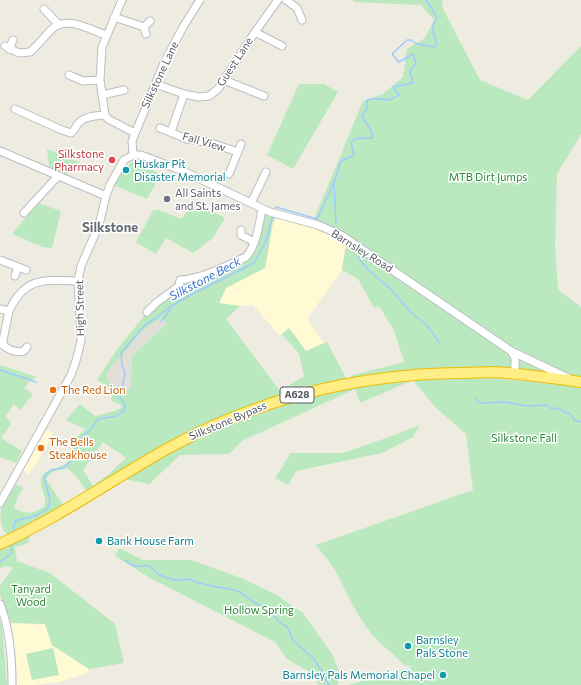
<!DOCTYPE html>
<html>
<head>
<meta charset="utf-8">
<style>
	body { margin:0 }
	canvas { display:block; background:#eeece0 }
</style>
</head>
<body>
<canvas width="581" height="685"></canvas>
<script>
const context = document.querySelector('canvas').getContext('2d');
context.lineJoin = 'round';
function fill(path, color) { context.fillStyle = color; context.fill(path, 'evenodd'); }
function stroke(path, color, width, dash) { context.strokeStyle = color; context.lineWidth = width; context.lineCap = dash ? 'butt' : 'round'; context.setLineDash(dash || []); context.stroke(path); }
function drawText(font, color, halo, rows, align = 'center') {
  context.font = font + ' Commissioner,sans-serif'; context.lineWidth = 3; context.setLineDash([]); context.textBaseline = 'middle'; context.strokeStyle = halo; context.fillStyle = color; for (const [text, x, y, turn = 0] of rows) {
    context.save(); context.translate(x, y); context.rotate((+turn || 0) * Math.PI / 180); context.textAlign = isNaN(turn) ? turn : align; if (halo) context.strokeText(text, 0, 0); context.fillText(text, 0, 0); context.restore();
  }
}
fill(new Path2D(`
	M278,215L302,221L347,239L342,270L307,319L324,343L306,351L290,329L282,334L279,335L253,305L240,306L219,304L225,288L265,268L273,222Z
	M43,429L53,433L51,439L36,464L28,475L23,471Z
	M11,623L45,624L52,645L89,669L88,673L59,682L36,685H17L16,659Z`), '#fff9d4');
fill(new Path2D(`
	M160,318L167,323L132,356L131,388L124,391L111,385L106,376L113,364L123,355L140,333Z`), '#e1dfd8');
fill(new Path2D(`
	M353,0H443L442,7L480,80L528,100L581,46V134L557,174L555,247L558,290L581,307V379L505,368L409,370L413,380L494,378L581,387V685H348L431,662L414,667L404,665C392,652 377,643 367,628C353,609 345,587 333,567C328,559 321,552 316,545L473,490L466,434L435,407L413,380L360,403L355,389L242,441L229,454L180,455L149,484L124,479L211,429L346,380L330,382L266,400L197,427L87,492L77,477L67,468L52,472L46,479L63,505L10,535C0,532 0,518 1,509C5,500 11,492 16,484L23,488L18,496L14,508C27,515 31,514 44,507C48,496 40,489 41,480C43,467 59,470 66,463C72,458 72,449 75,441C77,436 82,433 85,429L66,420L80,404L95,416L115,411L123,406L111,401L113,390L97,380L116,351L147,312L179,286L180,280L246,257L262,209L278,215L273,222L265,268L226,288L219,303L240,306L226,319L280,391L304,376L299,354L282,334L289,328L306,351L327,342L347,380L353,375L404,362L394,330L379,306L374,308L358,279L342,270L347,239L345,234L314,219L363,101L383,94L403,77L407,49L425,38L434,20L421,5L353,2ZM160,318L167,323L132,356L131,388L124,391L111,385L106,376L113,364L123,355L140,333ZM103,442L126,458L108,475L93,486L83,470Z
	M299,84H324L338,92L293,169L267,155Z
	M47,149L81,163L79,168L72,165L67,175L49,167Z
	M132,162H134L161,174L147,199L113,185L120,172Z
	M38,203L61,211L52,248L42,247L12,234Z
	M203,207L225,218L213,238L193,253L166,238L156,254L136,242L153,210L156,211L157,209L181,219L190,209Z
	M0,365L37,377L29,382L24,388L33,394L20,410L14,404L6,416L11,424L1,438L22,451L16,463L0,457Z
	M420,425L413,437L382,453L296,471L288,485L275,478L291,453H343L392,436Z
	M30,536L28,543L15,547L17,561L50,573L115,624L124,663L89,669L52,645L45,624L11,623L0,594V586L13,568L5,566L0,568V549Z
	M119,548L143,560H191L241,578L275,594L303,613L332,654L339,671L338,685H318L315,675L287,659L275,642L150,578L115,556Z
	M0,622L2,627L7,685H0Z
	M53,648L59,675L32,680L26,654Z`), '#bae8bf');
stroke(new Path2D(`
	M334,185L336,223
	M274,211L276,207L317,219L334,183L341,161L354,155L351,143C357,134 365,141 373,137L371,130L362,117L367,108V100C379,95 384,105 399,95L393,87L413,83L410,71L416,63L413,54L399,62L392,54L407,40H411L417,44L435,47L437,43C432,31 431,28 437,17L426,0
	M358,257L368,270L391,289L411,313L426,324L440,343
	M161,322L170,310V307
	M0,370L36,382
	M476,399L481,403L504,402L528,406L546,405L552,409L557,408L567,413L571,414L574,420L581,422
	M13,534L15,521L38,515L48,508L50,500L44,477L51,470L63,468L71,461L75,444L91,429L98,419L117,416L124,411L125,404L120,398L125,373L122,365L121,353L145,325L156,318L170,307L189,296L254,263L266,241L273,215
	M125,560C128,562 132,566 136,566C141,567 146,564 151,567C154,569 156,572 158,574C167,579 179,581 189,579C205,587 221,586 237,591C244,593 249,600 255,603C259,605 264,606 267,608C276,613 275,623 287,626L293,640L312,657L321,670L329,685
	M0,562L11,554L12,544`), '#9fcbff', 1.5);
const minor = new Path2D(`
	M286,0L297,8L302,20
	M44,9L59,25
	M114,17L144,27
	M255,32L282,46
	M146,34L144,27L150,21
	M5,46L19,53L30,52C38,45 44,37 52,29C67,15 90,30 106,35
	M9,49L13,40
	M69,75L83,81L100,80
	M224,80L264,96
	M155,84L184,94L199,97L209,96L218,89L255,32L278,0
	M102,95L124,90
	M15,109L62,130L71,133C75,130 75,128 77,125C83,116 96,116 105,115
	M105,115L100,80L102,47L122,0
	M105,115L108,119L135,133
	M160,128L187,139L211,143L238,152
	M171,132L184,94
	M0,151L106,196
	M133,155L132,141L164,63L183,27L200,0
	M229,174L241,144
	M251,203L266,172
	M24,213L58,176
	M241,230V235L254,242
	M0,260L26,270
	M15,276L18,267
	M0,309L9,311C25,276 45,280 78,281
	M9,311L3,340V345C9,350 17,353 24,351L27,347
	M147,312L156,303L179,286L180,280C203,279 225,266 246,257C257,244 259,225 262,209
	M511,351L515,358V374
	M0,503L71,375L76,361L81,341L78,281L81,266L99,225L106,196L110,185L124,160L133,155H141L185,172L270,212L318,225L341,235L511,351L568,378
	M0,604C10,629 12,658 12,685`);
const highway = new Path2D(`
	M0,544C58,518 110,481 165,450C257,399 355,374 460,373C471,373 483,372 494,372C523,374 552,378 581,382`);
stroke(minor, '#bbbdc4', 9);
stroke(highway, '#eebc00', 12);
stroke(minor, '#fff', 7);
stroke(highway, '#ffed86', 10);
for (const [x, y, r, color] of [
	[112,160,4,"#e0444e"],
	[126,170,4,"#0f9aa8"],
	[167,199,4,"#6b7280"],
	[53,390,4,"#e8710a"],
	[41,448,4,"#e8710a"],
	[99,541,4,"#0f9aa8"],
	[408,646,4,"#0f9aa8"],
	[443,675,4,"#0f9aa8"]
]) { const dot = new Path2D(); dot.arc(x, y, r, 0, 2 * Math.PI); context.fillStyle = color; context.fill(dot); stroke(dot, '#fff', 1.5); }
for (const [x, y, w] of [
	[297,395,34]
]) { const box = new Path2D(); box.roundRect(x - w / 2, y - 8, w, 16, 3); context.fillStyle = '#fff'; context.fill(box); stroke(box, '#595d63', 1); }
drawText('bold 10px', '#595d63', null, [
	["A628",297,395]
]);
drawText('11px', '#595d63', '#fff', [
	["Guest Lane",235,62,-57],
	["Silkstone Lane",160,75,-65],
	["Fall View",204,142,16],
	["Barnsley Road",362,251,32],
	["High Street",80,308,-91],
	["Silkstone Bypass",228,421,-23]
]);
drawText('11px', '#be3a42', '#fff', [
	["Silkstone",104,154],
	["Pharmacy",104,167]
], 'right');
drawText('11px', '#0d838f', '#fff', [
	["Huskar Pit",134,164],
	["Disaster Memorial",134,177],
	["Bank House Farm",107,541],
	["Barnsley",416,640],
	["Pals Stone",416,653],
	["Barnsley Pals Memorial Chapel",435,675,"right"]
], 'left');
drawText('11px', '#2d873a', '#fff', [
	["MTB Dirt Jumps",488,177],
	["Silkstone Fall",524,438],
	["Tanyard",31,589],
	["Wood",31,602],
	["Hollow Spring",259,610]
]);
drawText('11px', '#5b616d', '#fff', [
	["All Saints",175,193],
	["and St. James",175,206]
], 'left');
drawText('11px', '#c56008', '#fff', [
	["The Red Lion",61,390],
	["The Bells",49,442],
	["Steakhouse",49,455]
], 'left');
drawText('italic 12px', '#3771cd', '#fff', [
	["Silkstone Beck",205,279,-28]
]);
drawText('bold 13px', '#6a6e75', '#fff', [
	["Silkstone",110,228]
]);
</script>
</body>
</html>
